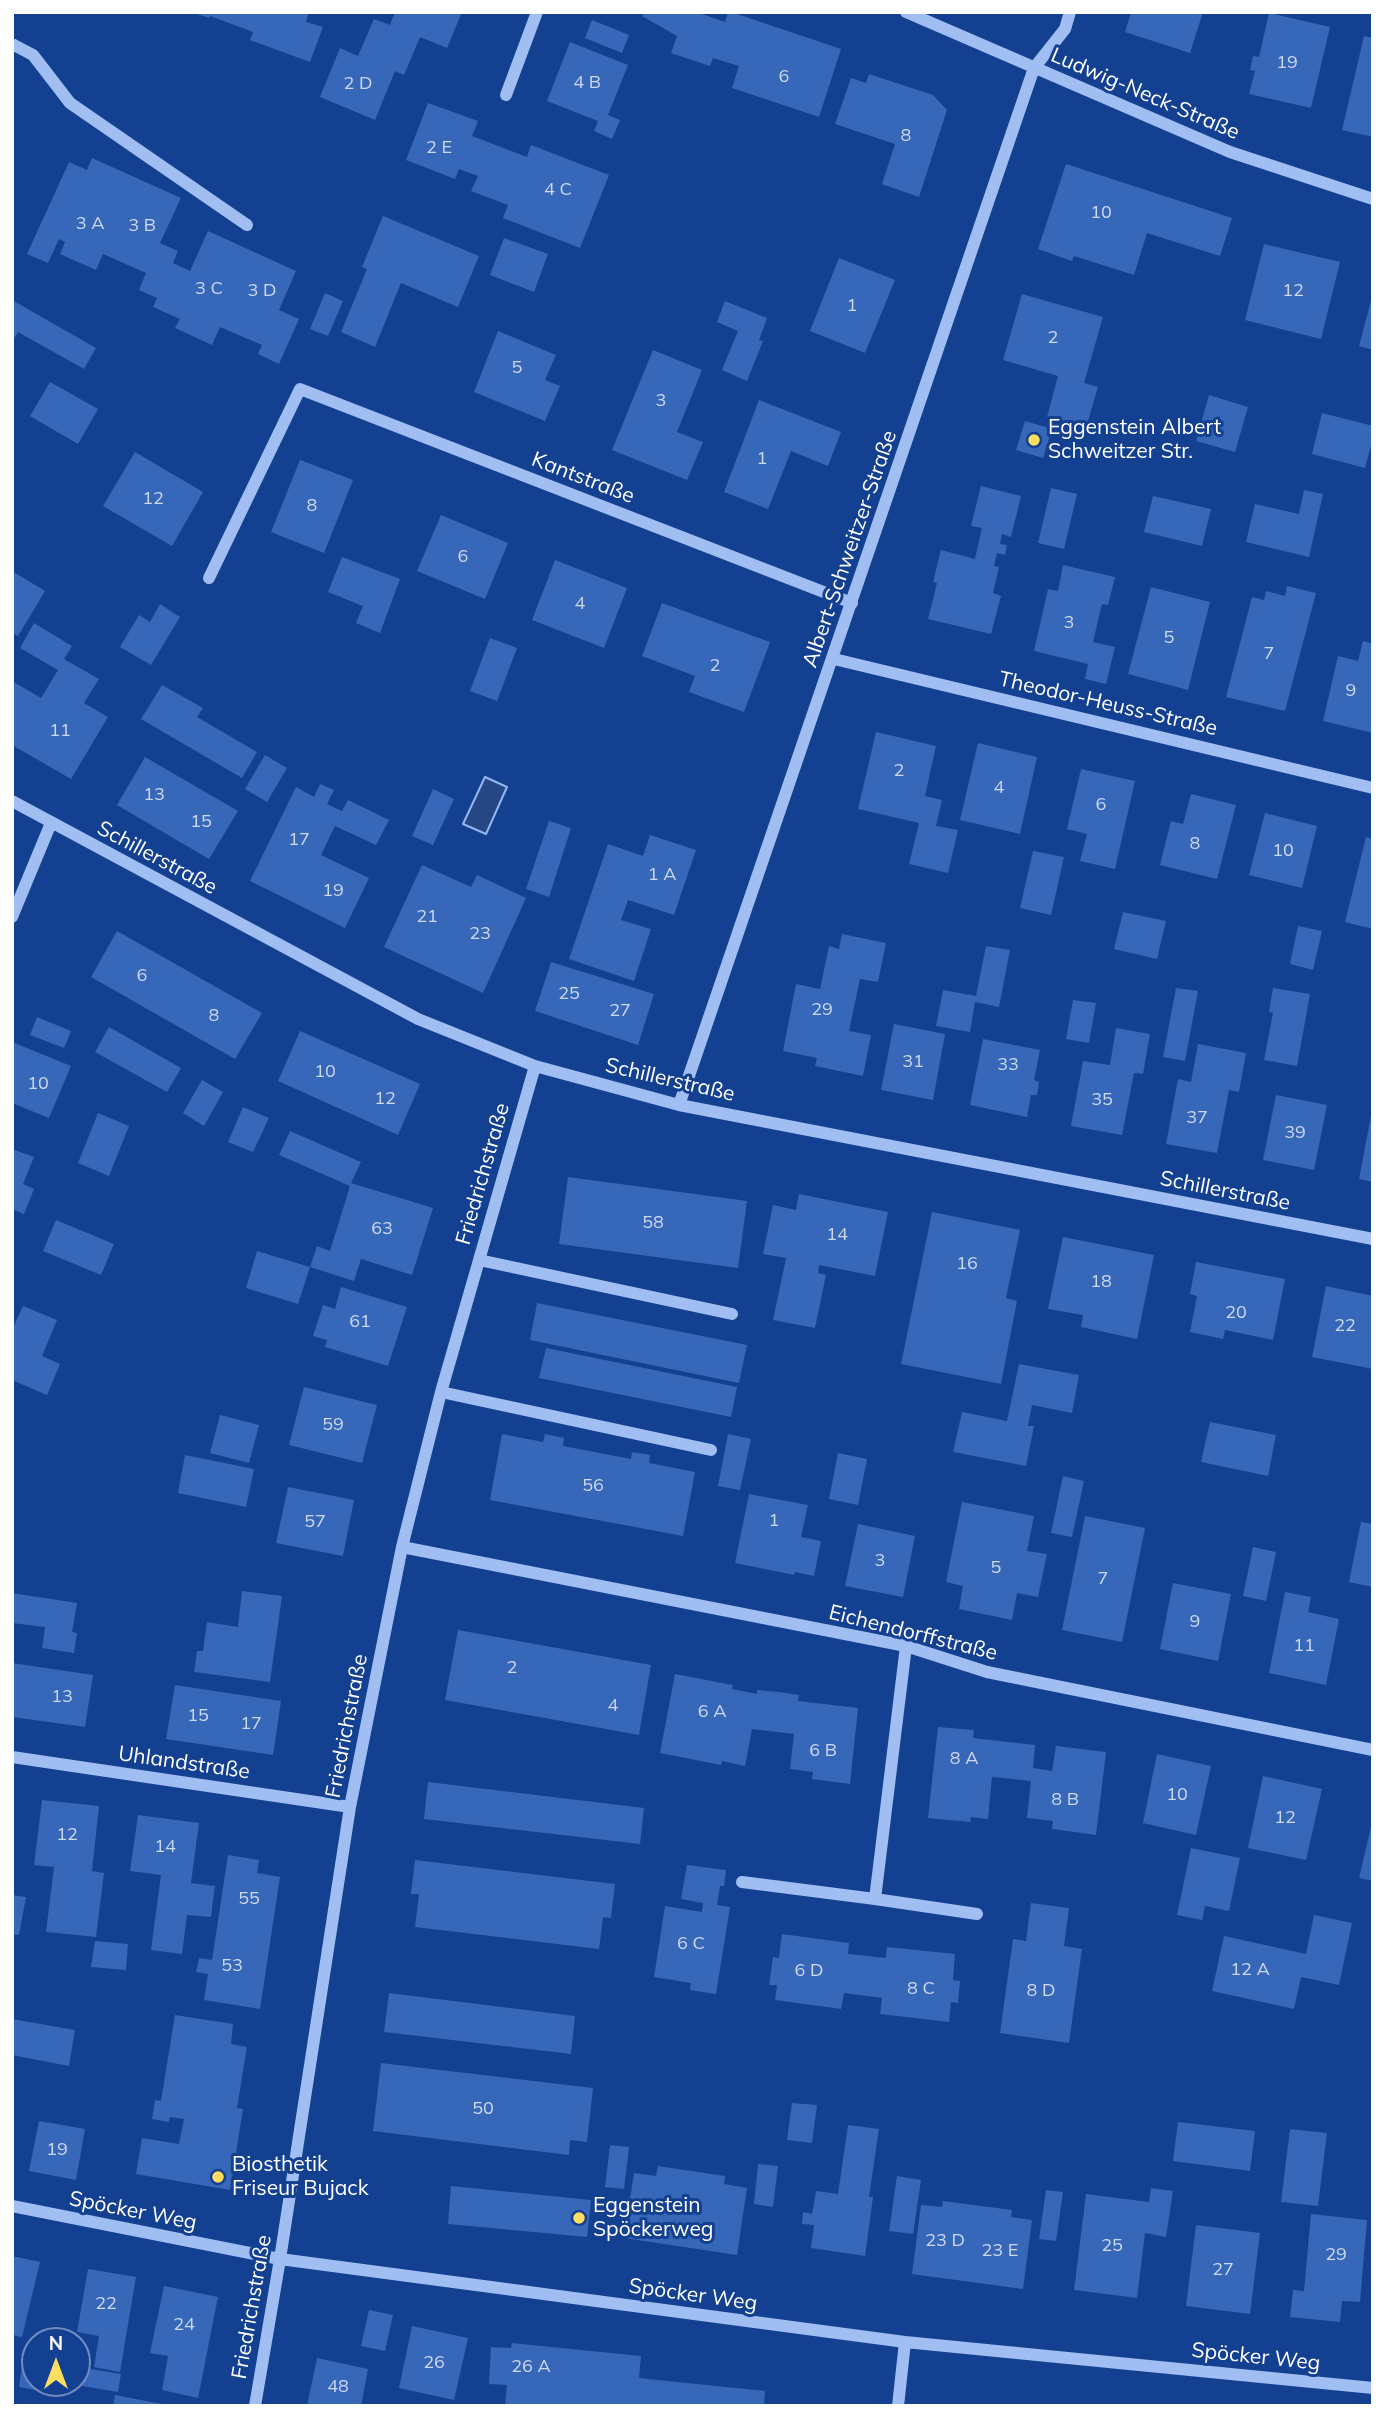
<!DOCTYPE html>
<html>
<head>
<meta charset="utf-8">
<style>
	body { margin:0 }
	#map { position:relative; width:1385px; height:2418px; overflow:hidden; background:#144091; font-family:Mulish,sans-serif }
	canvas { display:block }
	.frame { position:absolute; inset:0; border:14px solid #fff; pointer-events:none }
	.north { position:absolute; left:21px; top:2327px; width:70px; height:70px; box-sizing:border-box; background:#144091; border:2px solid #728cbd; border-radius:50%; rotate:0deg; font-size:19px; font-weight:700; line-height:28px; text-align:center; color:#fff }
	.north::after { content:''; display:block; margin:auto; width:24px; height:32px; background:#ffdd60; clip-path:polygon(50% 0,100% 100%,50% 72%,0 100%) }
</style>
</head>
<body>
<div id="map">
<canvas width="1385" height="2418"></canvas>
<div class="frame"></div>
<div class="north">N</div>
</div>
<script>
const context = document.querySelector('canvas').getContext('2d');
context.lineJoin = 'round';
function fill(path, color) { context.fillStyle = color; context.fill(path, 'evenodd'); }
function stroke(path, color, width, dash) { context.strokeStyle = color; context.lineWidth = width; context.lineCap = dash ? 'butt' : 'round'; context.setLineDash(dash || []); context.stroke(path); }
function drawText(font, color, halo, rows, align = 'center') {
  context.font = font + ' Mulish,sans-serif'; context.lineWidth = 6; context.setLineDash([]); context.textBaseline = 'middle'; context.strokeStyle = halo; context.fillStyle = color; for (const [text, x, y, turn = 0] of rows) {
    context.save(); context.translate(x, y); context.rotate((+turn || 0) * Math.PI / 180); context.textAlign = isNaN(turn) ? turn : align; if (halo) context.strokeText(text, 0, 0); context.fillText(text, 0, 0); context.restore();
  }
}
const water = new Path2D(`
	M485,777L507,787L486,834L463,824Z`);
fill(water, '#264783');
stroke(water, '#92b8f4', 2);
fill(new Path2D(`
	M309,12L306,22L323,27L310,62L250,40L253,32L210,16L209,18L194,13Z
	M395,12H462L447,48L420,37L404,75L395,71L375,120L320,97L340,48L358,56L374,19L390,25Z
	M645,12H696L725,22L728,12H731L841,49L819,117L732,88L739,66L713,58L710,66L671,53L677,36L642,16Z
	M1131,12H1203L1190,53L1125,32Z
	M1269,13L1330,27L1311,108L1249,94L1255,71L1250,70L1253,56L1259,57Z
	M592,20L629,35L622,53L585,38Z
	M1364,36L1373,38V137L1342,130Z
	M570,42L628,65L608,115L620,120L612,139L594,131L598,121L547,101Z
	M869,74L933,95L947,110L919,197L882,184L895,144L835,124L851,78L866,83Z
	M428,103L478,121L472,136L527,157L531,145L609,175L580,248L503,218L508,205L471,191L478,176L459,169L455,179L406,160Z
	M92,158L181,198L160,243L178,251L173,263L190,271L208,231L296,271L279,310L299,319L279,364L258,354L262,345L220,327L212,345L175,328L180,319L153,307L157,298L139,290L146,273L103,254L96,270L60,254L65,242L59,239L48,263L27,254L69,162L87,170Z
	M1066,164L1232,218L1220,256L1147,233L1134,275L1074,256L1072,261L1038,249Z
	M383,216L479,256L458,307L401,283L375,347L341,332L367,269L362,267Z
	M504,238L548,254L534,292L490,275Z
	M1264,244L1340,262L1321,339L1245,320Z
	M839,258L895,280L865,353L810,331Z
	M325,293L343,301L328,336L310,329Z
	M1022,294L1103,317L1084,383L1098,387L1086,428L1047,417L1058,376L1003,360Z
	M1372,297H1373V350L1359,346Z
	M12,300L96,348L84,369L18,332L12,342Z
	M725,301L767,318L759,340L763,341L747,381L722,370L738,331L717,322Z
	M498,331L556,355L545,380L560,386L545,421L474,392Z
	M653,350L702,370L677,432L703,442L687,480L612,450Z
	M50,382L98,409L78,444L30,416Z
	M1209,395L1248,407L1235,452L1196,441Z
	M759,400L841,432L828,466L791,451L768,509L724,492Z
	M1322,413L1373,426V438L1365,468L1312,454Z
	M1025,421L1052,429L1043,458L1016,450Z
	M135,452L203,492L172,546L103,506Z
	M300,460L353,480L324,553L271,532Z
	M981,486L1021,496L1011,537L1002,534L1000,544L1007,545L1005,555L997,553L994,566L999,567L993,593L1001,596L991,634L928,619L937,583L933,582L941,550L975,559L982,528L971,526Z
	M1051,488L1077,494L1064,549L1038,543Z
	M1304,490L1323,494L1309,557L1246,542L1255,504L1299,514Z
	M1153,496L1211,509L1202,546L1144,532Z
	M441,515L508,543L485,599L417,571Z
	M342,557L400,579L380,633L356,623L363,606L328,592Z
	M555,560L627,588L604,648L532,620Z
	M1063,565L1115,577L1108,605L1102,604L1093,642L1115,647L1106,684L1085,679L1088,664L1034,651L1048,589L1058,591Z
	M12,571L45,591L18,636L12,633Z
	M1287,586L1316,593L1285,711L1226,697L1252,597L1264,600L1266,591L1285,596Z
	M1151,587L1210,602L1188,690L1128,674Z
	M662,603L770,642L744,712L689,692L695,676L642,656Z
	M160,604L180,617L151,665L120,647L139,615L150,622Z
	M34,623L72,646L64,659L99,679L84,703L108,717L71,779L12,745V681L41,698L58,670L20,648Z
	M490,638L517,648L497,701L470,691Z
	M1363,641L1373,644V733L1323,721L1338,656L1358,661Z
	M162,685L203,708L197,717L257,752L242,778L141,719Z
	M876,732L936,746L925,796L942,800L936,826L958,830L948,873L909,864L919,823L858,809Z
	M978,743L1037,757L1020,834L960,820Z
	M265,755L287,768L267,802L245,789Z
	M145,757L238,811L209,859L117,805Z
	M1081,769L1135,781L1115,869L1080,861L1087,834L1067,829Z
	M320,784L334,790L327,804L342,811L348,800L389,820L376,845L335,826L321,855L369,878L345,928L250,881L296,787L314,797Z
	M433,789L454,799L433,845L412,836Z
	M1191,794L1236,805L1217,879L1160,865L1171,821L1183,824Z
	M1265,813L1317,826L1302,888L1249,875Z
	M549,821L571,828L549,897L526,889Z
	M650,835L696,850L674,915L628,900L621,920L651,929L634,981L569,959L608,844L643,856Z
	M1366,837L1373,839V929L1345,922Z
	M1033,851L1064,857L1051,915L1020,908Z
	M422,865L471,887L477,875L526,898L483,993L384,947Z
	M1123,912L1166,921L1157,959L1114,949Z
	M1298,926L1322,931L1313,970L1290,964Z
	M117,931L262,1013L235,1059L91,977Z
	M842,934L886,943L878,982L860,979L849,1031L871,1035L863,1076L815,1066L817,1058L783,1051L796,984L820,989L829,946L839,949Z
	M986,946L1010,950L999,1007L975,1002L970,1032L936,1026L943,990L976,996Z
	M551,962L654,994L638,1045L535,1011Z
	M1176,988L1198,991L1185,1061L1163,1057Z
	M1273,988L1310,994L1297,1066L1264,1060L1273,1013L1269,1012Z
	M1073,1000L1096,1003L1089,1043L1066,1039Z
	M37,1017L71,1031L64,1048L30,1035Z
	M894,1024L945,1034L933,1100L881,1090Z
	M109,1027L181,1068L167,1092L95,1052Z
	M1116,1028L1150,1034L1143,1074L1134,1073L1122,1135L1071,1126L1083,1061L1110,1065Z
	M300,1031L420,1084L398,1135L278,1081Z
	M983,1039L1040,1050L1034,1080L1039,1082L1037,1095H1031L1027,1117L970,1105Z
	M12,1042L71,1066L49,1118L12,1103Z
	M1198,1044L1246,1053L1239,1092L1229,1090L1217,1153L1166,1144L1178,1079L1191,1082Z
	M202,1080L223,1092L204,1126L183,1113Z
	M1276,1095L1327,1105L1314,1170L1263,1160Z
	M243,1107L269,1118L253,1152L228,1142Z
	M98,1113L129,1126L109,1176L78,1163Z
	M1371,1116L1373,1117V1182L1359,1179Z
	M290,1131L361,1162L351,1183L433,1208L412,1275L361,1259L354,1281L310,1267L317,1246L330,1251L350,1186L279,1155Z
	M12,1149L34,1157L23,1184L34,1189L24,1214L12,1209Z
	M568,1177L747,1201L738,1268L559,1244Z
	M799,1194L888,1212L875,1276L819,1265L818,1273L826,1275L815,1328L773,1320L786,1258L763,1254L773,1205L796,1210Z
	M932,1212L1020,1230L1006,1298L1017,1301L1001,1384L901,1364Z
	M56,1220L114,1244L101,1275L43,1251Z
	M1063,1237L1154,1255L1137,1339L1081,1327L1083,1315L1048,1309Z
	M257,1251L310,1267L298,1304L246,1288Z
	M1196,1262L1285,1279L1273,1340L1225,1330L1223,1339L1190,1332L1197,1296L1190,1294Z
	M1326,1286L1373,1296V1369L1312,1357Z
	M341,1287L407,1307L388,1366L325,1347L327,1340L313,1336L323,1305L335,1309Z
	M537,1303L747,1345L739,1383L530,1340Z
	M23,1306L57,1320L42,1356L60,1364L47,1395L12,1380V1330Z
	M546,1348L737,1387L731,1417L539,1378Z
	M1019,1364L1079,1375L1072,1413L1032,1405L1028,1426H1034L1026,1466L953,1452L962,1412L1007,1421Z
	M304,1387L377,1405L362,1463L289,1445Z
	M220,1415L259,1425L249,1463L210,1453Z
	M1210,1422L1276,1435L1268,1476L1201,1462Z
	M502,1434L543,1442L545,1434L564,1438L563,1446L631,1459L632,1452L650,1455L649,1463L695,1472L683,1536L490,1500Z
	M728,1434L751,1439L740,1490L718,1486Z
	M838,1453L867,1459L858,1505L829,1499Z
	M185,1455L254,1469L246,1507L178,1493Z
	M1063,1476L1084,1481L1072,1537L1051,1533Z
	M288,1487L354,1500L343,1556L276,1543Z
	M749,1494L808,1505L801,1537L821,1541L814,1576L795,1572L794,1575L735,1563Z
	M962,1502L1034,1516L1027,1551L1047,1554L1038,1597L1017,1593L1012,1620L959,1609L963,1586L946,1582Z
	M1085,1516L1145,1528L1122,1642L1062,1630Z
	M1361,1522L1373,1524V1587L1349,1582Z
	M858,1524L915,1536L903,1597L845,1586Z
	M1253,1547L1276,1552L1266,1601L1243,1596Z
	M1173,1583L1231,1594L1218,1661L1160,1649Z
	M242,1591L282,1596L270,1682L194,1672L197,1651H203L207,1622L238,1627Z
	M1285,1592L1311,1597L1308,1612L1339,1619L1326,1685L1269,1673Z
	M12,1593L77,1603L72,1632L77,1633L74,1653L42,1648L45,1627L12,1623Z
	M458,1630L651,1665L639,1735L445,1700Z
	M12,1663L93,1675L85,1727L12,1717Z
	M675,1674L733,1685L732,1689L757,1694V1690L779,1692L799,1695L798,1701L858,1708L850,1784L812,1779L813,1772L790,1769L794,1734L752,1729L745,1766L722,1761L721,1765L660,1753Z
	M175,1685L281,1701L273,1755L166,1739Z
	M938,1727L974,1730L973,1738L1035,1745L1033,1768L1052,1771L1056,1746L1106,1752L1096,1835L1052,1829L1053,1821L1027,1818L1031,1781L992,1777L988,1819L971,1817L970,1822L928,1818Z
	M1157,1754L1211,1766L1196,1835L1143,1823Z
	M1263,1776L1322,1789L1306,1860L1248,1848Z
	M428,1782L644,1808L640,1844L424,1819Z
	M42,1800L99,1806L92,1871L104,1873L96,1937L46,1932L54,1867L34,1865Z
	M138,1815L199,1823L191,1883L215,1886L211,1917L187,1915L182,1954L151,1950L161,1875L130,1871Z
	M1372,1823H1373V1881L1359,1878Z
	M1191,1848L1240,1858L1229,1911L1205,1906L1202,1920L1177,1915Z
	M228,1855L259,1860L257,1873L280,1877L260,2009L204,2000L208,1974L196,1972L199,1958L212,1960Z
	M415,1860L615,1884L611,1918L603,1917L599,1949L415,1927L419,1894H411Z
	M687,1865L726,1870L724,1886H720L717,1905L730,1907L716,1994L690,1990L691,1983L654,1977L665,1906L702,1912L703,1903L681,1899Z
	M12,1895L26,1897L19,1935L12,1934Z
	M1031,1903L1069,1908L1064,1946L1082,1949L1069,2043L1000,2033L1013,1939L1026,1941Z
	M1314,1915L1352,1923L1339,1985L1301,1977L1294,2009L1212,1991L1224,1936L1306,1954Z
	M782,1934L849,1943L848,1954L886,1958L887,1947L955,1954L953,1980L960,1981L958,2003L951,2002L949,2022L880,2014L882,1998L844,1993L841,2009L775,2000L777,1985H769L773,1957L779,1958Z
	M95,1941L128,1944L126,1970L91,1967Z
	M389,1993L575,2016L571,2054L384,2032Z
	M175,2015L233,2024L231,2044L247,2047L237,2108L243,2109L230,2190L136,2174L142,2138L179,2144L184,2119L170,2117L169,2122L152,2119L155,2100L161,2101Z
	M12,2019L75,2030L69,2066L12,2055Z
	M381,2063L593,2088L587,2142L570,2140L569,2155L373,2131Z
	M792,2103L817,2105L812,2143L787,2140Z
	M39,2121L85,2129L76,2180L29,2171Z
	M1178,2122L1255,2131L1250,2171L1173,2161Z
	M848,2125L879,2129L869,2197H873L865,2256L811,2248L814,2225L802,2224L803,2212L812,2214L816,2191L838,2194Z
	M1290,2129L1327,2133L1318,2206L1281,2202Z
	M610,2145L629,2147L624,2189L605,2187Z
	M758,2164L778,2166L773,2207L754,2204Z
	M658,2166L725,2176L724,2184L747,2188L737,2255L624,2238L634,2173L656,2176Z
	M897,2176L921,2180L913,2234L889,2231Z
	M451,2186L591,2200L587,2237L448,2224Z
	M1151,2188L1173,2191L1166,2237L1145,2233L1137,2298L1074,2290L1086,2194L1149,2202Z
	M1046,2190L1063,2192L1056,2241L1039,2239Z
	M943,2201L1012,2210L1011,2217L1032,2220L1023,2289L912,2274L921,2205L942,2207Z
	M1311,2214L1367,2220L1360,2302L1342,2301L1340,2322L1290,2317L1293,2290L1304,2291Z
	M1196,2225L1260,2233L1250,2314L1186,2306Z
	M12,2256L40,2262L22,2337L12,2335Z
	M88,2269L136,2277L120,2372L94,2367L99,2336L77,2332Z
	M164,2286L218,2297L198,2398L162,2390L168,2356L150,2353Z
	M369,2310L393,2315L385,2351L361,2346Z
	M412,2326L468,2338L454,2400L399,2388Z
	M512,2343L641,2356L639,2378L765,2391L764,2406H505L507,2385L489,2384L491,2347L511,2348Z
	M317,2358L368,2369L361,2406H307Z
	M23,2359L35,2360V2383H68L66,2395L19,2387Z
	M77,2367L121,2374L118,2392L77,2385Z
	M115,2395L162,2404V2406H113Z`), '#3767b8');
stroke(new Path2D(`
	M906,12L1230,152L1373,199
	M12,44L33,55L70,103L247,225
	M506,95L537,12
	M209,578L300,389L852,603
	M834,659L1373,788
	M12,801L418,1019L535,1066L679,1105L1373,1239
	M12,917L51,823
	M679,1105L1034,68L1065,29L1070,12
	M479,1260L732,1314
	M441,1392L711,1450
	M402,1547L906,1646L987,1672L1373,1750
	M12,1757L350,1807
	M742,1882L875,1899L906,1646
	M875,1899L977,1914
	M12,2206L280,2259L905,2342L1373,2388
	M255,2406L280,2259L350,1807L402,1547L441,1392L535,1066
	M898,2406L905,2342`), '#a0bef1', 12);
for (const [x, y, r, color] of [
	[1034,440,7,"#ffdd60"],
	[218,2177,7,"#ffdd60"],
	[579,2218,7,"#ffdd60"]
]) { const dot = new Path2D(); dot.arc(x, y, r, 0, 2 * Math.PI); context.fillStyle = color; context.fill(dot); stroke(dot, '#144091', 2.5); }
drawText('18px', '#cdd9ed', null, [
	["19",1287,63],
	["6",784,77],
	["4 B",587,83],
	["2 D",358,84],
	["8",906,136],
	["2 E",439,148],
	["4 C",558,190],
	["10",1101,213],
	["3 A",90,224],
	["3 B",142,226],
	["3 C",209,289],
	["3 D",262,291],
	["12",1293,291],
	["1",852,306],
	["2",1053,338],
	["5",517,368],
	["3",661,401],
	["1",762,459],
	["12",153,499],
	["8",312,506],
	["6",463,557],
	["4",580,604],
	["3",1069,623],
	["5",1169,638],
	["7",1269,654],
	["2",715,666],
	["9",1351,691],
	["11",60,731],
	["2",899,771],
	["4",999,788],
	["13",154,795],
	["6",1101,805],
	["15",201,822],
	["17",299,840],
	["8",1195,844],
	["10",1283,851],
	["1 A",662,875],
	["19",333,891],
	["21",427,917],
	["23",480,934],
	["6",142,976],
	["25",569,994],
	["29",822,1010],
	["27",620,1011],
	["8",214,1016],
	["31",913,1062],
	["33",1008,1065],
	["10",325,1072],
	["10",38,1084],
	["12",385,1099],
	["35",1102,1100],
	["37",1197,1118],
	["39",1295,1133],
	["58",653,1223],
	["63",382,1229],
	["14",837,1235],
	["16",967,1264],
	["18",1101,1282],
	["20",1236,1313],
	["61",360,1322],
	["22",1345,1326],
	["59",333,1425],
	["56",593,1486],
	["1",774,1521],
	["57",315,1522],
	["3",880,1561],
	["5",996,1568],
	["7",1103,1579],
	["9",1195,1622],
	["11",1304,1646],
	["2",512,1668],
	["13",62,1697],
	["4",613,1706],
	["6 A",712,1712],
	["15",198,1716],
	["17",251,1724],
	["6 B",823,1751],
	["8 A",964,1759],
	["10",1177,1795],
	["8 B",1065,1800],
	["12",1285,1818],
	["12",67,1835],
	["14",165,1847],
	["55",249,1899],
	["6 C",691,1944],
	["53",232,1966],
	["12 A",1250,1970],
	["6 D",809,1971],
	["8 C",921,1989],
	["8 D",1041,1991],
	["50",483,2109],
	["19",57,2150],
	["23 D",945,2241],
	["25",1112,2246],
	["23 E",1000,2251],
	["29",1336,2255],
	["27",1223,2270],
	["22",106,2304],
	["24",184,2325],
	["26",434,2363],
	["26 A",531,2367],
	["48",338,2387]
]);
drawText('21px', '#fff', '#144091', [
	["Ludwig-Neck-Straße",1145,94,23],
	["Kantstraße",583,478,21],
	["Albert-Schweitzer-Straße",850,549,-71],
	["Theodor-Heuss-Straße",1108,704,13],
	["Schillerstraße",157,858,28],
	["Schillerstraße",670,1080,13],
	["Friedrichstraße",483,1174,-74],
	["Schillerstraße",1225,1191,11],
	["Eichendorffstraße",913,1633,14],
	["Friedrichstraße",347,1726,-79],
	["Uhlandstraße",184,1763,8],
	["Spöcker Weg",133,2211,11],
	["Spöcker Weg",693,2295,8],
	["Friedrichstraße",252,2307,-80],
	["Spöcker Weg",1256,2357,6]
]);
drawText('21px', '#fff', '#144091', [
	["Eggenstein Albert",1048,428],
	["Schweitzer Str.",1048,452],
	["Biosthetik",232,2165],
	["Friseur Bujack",232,2189],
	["Eggenstein",593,2206],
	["Spöckerweg",593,2230]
], 'left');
</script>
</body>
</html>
